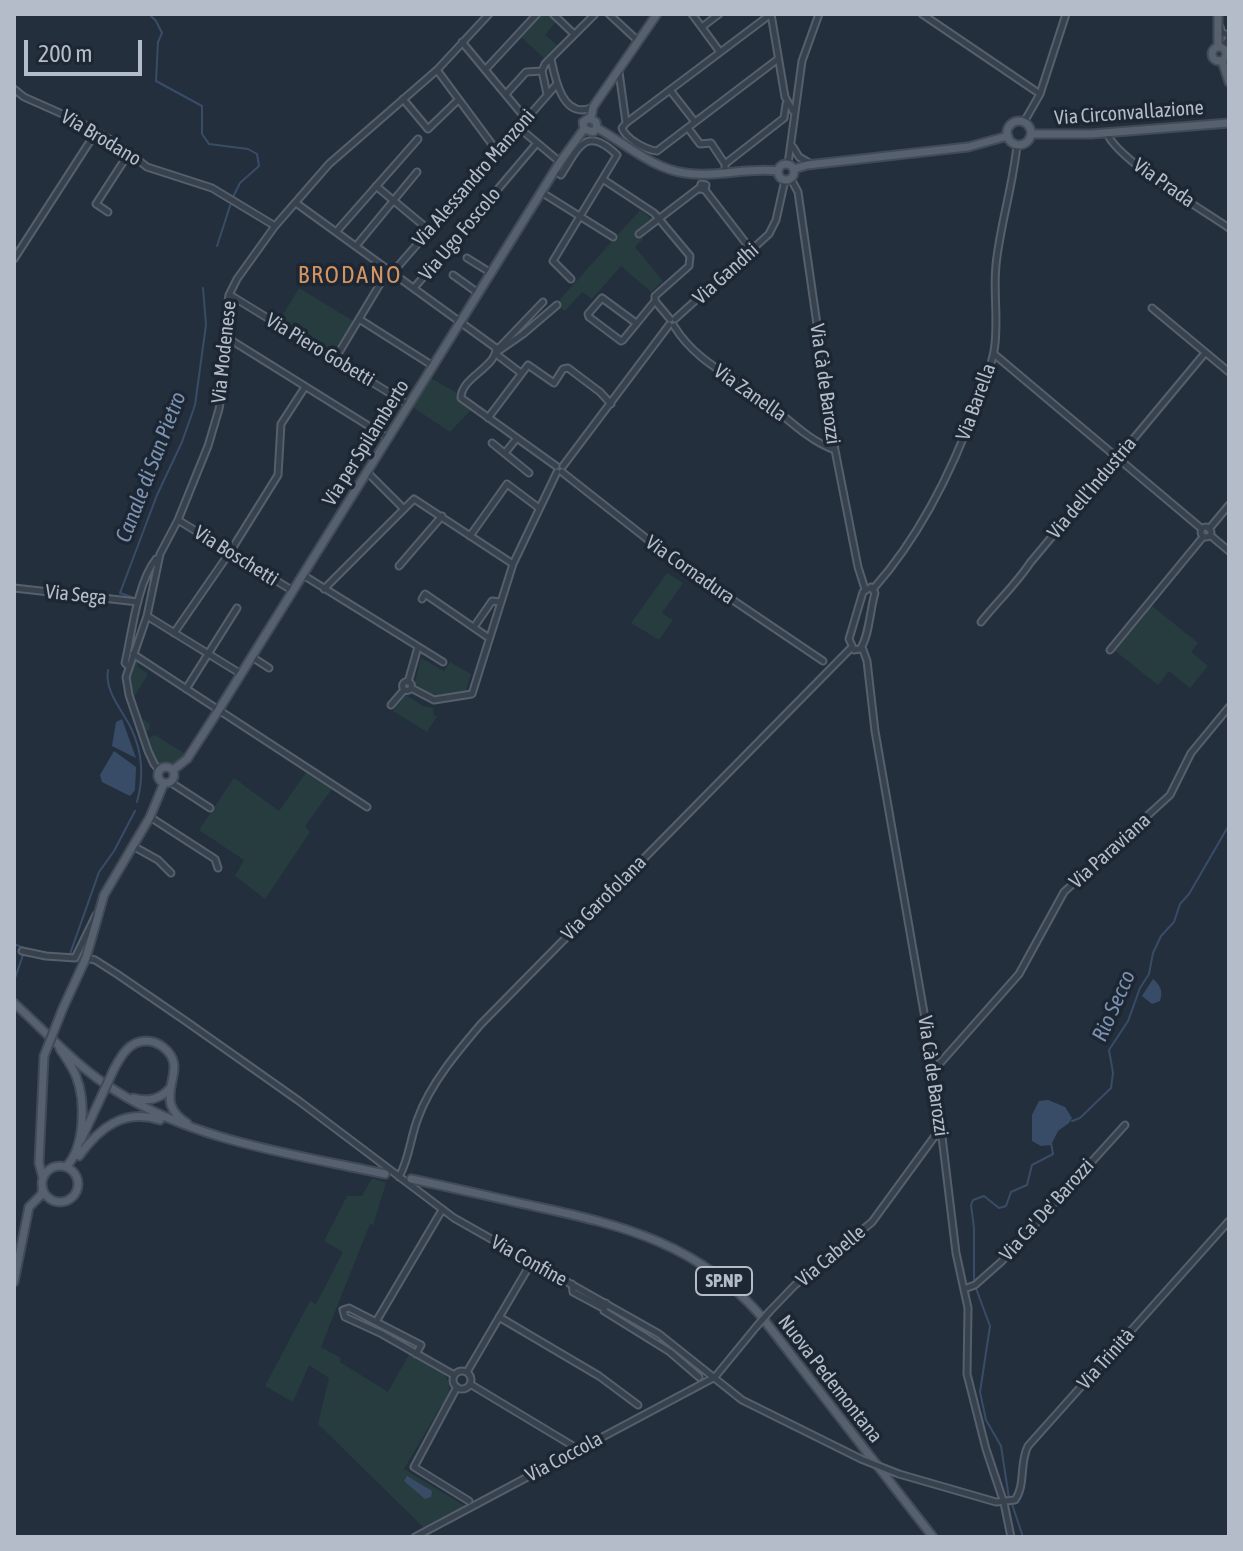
<!DOCTYPE html>
<html>
<head>
<meta charset="utf-8">
<style>
	body { margin:0 }
	#map { position:relative; width:1243px; height:1551px; overflow:hidden; background:#242f3e; font-family:"Asap Condensed",sans-serif }
	canvas { display:block }
	.frame { position:absolute; inset:0; border:16px solid #b4bcc9; pointer-events:none }
	.scale { position:absolute; left:24px; top:40px; width:118px; height:36px; box-sizing:border-box; border:4px solid #b4bcc9; border-top:0; padding-left:10px; font-size:24px; line-height:28px; white-space:nowrap; color:#b4bcc9; -webkit-text-stroke:6px #1d2633; paint-order:stroke }
</style>
</head>
<body>
<div id="map">
<canvas width="1243" height="1551"></canvas>
<div class="frame"></div>
<div class="scale">200 m</div>
</div>
<script>
const context = document.querySelector('canvas').getContext('2d');
context.lineJoin = 'round';
function fill(path, color) { context.fillStyle = color; context.fill(path, 'evenodd'); }
function stroke(path, color, width, dash) { context.strokeStyle = color; context.lineWidth = width; context.lineCap = dash ? 'butt' : 'round'; context.setLineDash(dash || []); context.stroke(path); }
function drawText(font, color, halo, rows, align = 'center') {
  context.font = font + ' "Asap Condensed",sans-serif'; context.lineWidth = 7; context.setLineDash([]); context.textBaseline = 'middle'; context.strokeStyle = halo; context.fillStyle = color; for (const [text, x, y, turn = 0] of rows) {
    context.save(); context.translate(x, y); context.rotate((+turn || 0) * Math.PI / 180); context.textAlign = isNaN(turn) ? turn : align; if (halo) context.strokeText(text, 0, 0); context.fillText(text, 0, 0); context.restore();
  }
}
fill(new Path2D(`
	M540,14H547L556,22L545,35L558,46L546,60L520,36Z
	M640,210L654,220L638,233L643,239L635,247L663,281L651,292L621,266L592,299L582,292L565,311L556,304Z
	M299,288L355,322L335,354L279,321Z
	M429,377L457,393V400L471,410L450,432L411,406Z
	M667,573L683,583L662,613L673,620L659,640L631,623Z
	M1151,605L1198,643L1191,652L1208,666L1190,688L1169,671L1158,685L1114,650Z
	M421,658L444,671L450,662L471,674L466,691L433,696L414,686Z
	M135,661L139,662L137,666L148,674L134,697L140,717L150,724L149,730L146,731L142,729C133,705 125,687 132,662Z
	M406,695L423,706L433,708L434,716H437L427,732L393,711Z
	M155,735L184,753V757L171,765L156,763L147,743L150,737Z
	M308,770L334,786L305,826L310,832L265,899L235,876L244,860L199,830L234,778L279,811Z
	M372,1178L386,1183L373,1225L370,1224L321,1347L341,1358L340,1362L388,1392L410,1353C435,1368 462,1375 443,1407L441,1406L404,1469L465,1506L425,1529L318,1424L329,1378L309,1365L293,1402L265,1386L310,1301L316,1304L343,1252L324,1241L347,1196H362Z`), '#263c3f');
fill(new Path2D(`
	M122,719L136,758L112,746L116,722Z
	M114,751L136,767L135,790L130,796L102,782L100,775Z
	M1153,979C1161,986 1163,991 1160,1001L1152,1004L1142,996Z
	M1048,1100L1065,1107L1072,1118L1069,1123L1058,1131L1051,1145L1041,1146L1032,1141V1115L1039,1101Z
	M407,1476L432,1491L431,1497L425,1499L404,1481Z`), '#394c67');
stroke(new Path2D(`
	M149,14L156,21L162,33L158,42L156,81L202,106V134L209,144L248,149L257,154L259,166L240,183L233,197
	M217,246L231,203
	M134,598L120,593L157,495L182,442L195,405L206,325L203,288
	M108,670C104,690 122,710 131,728C142,751 144,777 137,802
	M14,944L24,948
	M25,950L60,955
	M70,954L99,872L114,851L135,811
	M14,981L23,955
	M1072,1121L1080,1118L1111,1088L1113,1073L1109,1050L1128,1021L1140,988L1149,974L1153,953L1161,936L1174,922L1180,904L1189,894L1229,825
	M1009,1498L1001,1446L986,1420L980,1392L990,1326L974,1283V1228L971,1205L973,1200L984,1196L999,1208L1006,1206L1011,1192L1027,1185L1032,1165L1053,1154L1051,1143
	M1012,1504L1023,1537`), '#394c67', 2);
const minor = new Path2D(`
	M553,14L574,34
	M609,14L637,40
	M692,14L720,52
	M771,14L626,123L622,128C626,139 646,150 657,151L778,59
	M771,14L785,97L793,111
	M922,14L1040,94
	M702,27L719,14
	M1220,27L1222,33L1229,35
	M462,42L526,119
	M1223,47L1229,38
	M551,59C555,79 563,121 593,107
	M437,70L497,151
	M485,70L537,14
	M619,72L626,123
	M14,89L24,97L78,121L119,145L147,167L212,188L275,226
	M670,90L695,122
	M506,94L526,72L542,71
	M547,94L542,71L545,64L595,14
	M403,99L428,129L458,100
	M1024,122L1040,94L1066,14
	M518,127L560,162
	M688,128L700,144L711,143L725,164V173
	M1107,133C1116,159 1203,210 1229,228
	M793,147L799,157L811,164
	M725,164L784,118L786,104
	M788,164L802,61L819,14
	M554,170L561,175C579,147 586,125 617,155L553,261L571,279
	M791,179L798,192L835,450L858,567L865,589
	M604,180L654,213L690,256L689,266L655,296V301L670,319
	M701,184L706,185L705,190L700,189Z
	M376,186L429,230
	M705,190L752,251
	M541,192L613,237
	M296,203L496,348C496,368 461,377 461,398L556,466
	M108,212L96,204L129,153
	M336,232L418,139
	M639,234L699,188
	M356,246L417,172
	M467,258L491,273
	M14,259L96,132
	M393,272L556,85
	M453,275L478,293
	M414,288L537,143
	M230,295L409,405
	M1152,308L1229,372
	M359,319L433,366
	M675,319L769,234L776,220L785,180
	M636,323L602,298L588,314L589,317L621,341L623,340L655,301
	M674,326C697,364 737,378 769,404C789,420 811,442 835,450
	M226,337L388,438
	M497,350L543,302
	M497,352L523,334L557,305
	M496,354L521,373
	M994,354L1202,529
	M335,359L389,269
	M488,418L528,365L554,383L563,369L568,368L600,392L611,404
	M492,443L529,473
	M505,453L517,438
	M563,466L669,325
	M367,472L403,508
	M562,472L675,561L823,661
	M178,520L293,591
	M1201 532a5 5 0 1 1 10 0a5 5 0 1 1-10 0Z
	M1209,529L1229,505
	M1210,535L1229,551
	M470,536L507,484L539,508
	M399,566L442,516
	M303,575L443,662
	M871,587L875,593C870,609 869,638 860,649L854,650L849,639L863,592Z
	M14,588L138,602
	M874,588C921,535 953,469 977,403C983,386 991,368 994,351C999,323 993,293 996,265C1000,225 1013,186 1017,145
	M324,589L414,499L513,564
	M422,599L425,594L489,638
	M147,616L241,674
	M981,622C997,602 1017,583 1030,563L1205,353
	M474,627L492,601L500,602
	M174,633L230,552L278,475L281,424L305,387
	M862,647L867,661L875,731L934,1070L956,1253L968,1308L967,1374L986,1449L1004,1503L1011,1537
	M1110,650L1203,537
	M133,654L367,807
	M252,657L269,668
	M129,667L125,663C132,633 137,583 156,559
	M402.5 686a4.5 4.5 0 1 1 9 0a4.5 4.5 0 1 1-9 0Z
	M408,682L418,647
	M411,688L434,700L472,694L513,564L557,472
	M186,689L237,608
	M391,705L404,690
	M159,770L154,764L148,751L129,695L126,677L147,616L160,554L178,520L208,446L219,409L224,378L226,313L229,295L237,279L275,226L329,164L437,70L489,14
	M170,782L210,808
	M150,817L215,859L218,868
	M133,846L158,860L171,873
	M22,951L46,956L75,958L96,915
	M86,958L95,960L117,974L187,1022L299,1101L454,1218L659,1334L742,1400L861,1459
	M934,1070L1019,974L1064,892L1170,795L1191,753L1229,707
	M399,1177C410,1157 410,1138 418,1118C430,1084 458,1051 481,1024L851,648
	M572,1284L573,1292L603,1308
	M964,1289L975,1285L1001,1262L1125,1125
	M606,1303L604,1311L670,1352L699,1377
	M770,1311L795,1285L872,1222L940,1129
	M499,1317L599,1376L638,1405
	M377,1320L442,1210
	M416,1354L421,1345L349,1308L343,1310L345,1317L382,1334L454,1375
	M453 1380a9 9 0 1 1 18 0a9 9 0 1 1-18 0Z
	M467,1372L531,1263
	M470,1384L578,1449
	M457,1387L414,1467L469,1501
	M899,1474L996,1502L1015,1500C1026,1485 1019,1463 1028,1446L1229,1221
	M415,1537L715,1377L756,1327`);
const major = new Path2D(`
	M1218,14V46
	M1212 54a7 7 0 1 1 14 0a7 7 0 1 1-14 0Z
	M1222,61L1229,82
	M591,118L593,107L657,14
	M1007 133a12 12 0 1 1 24 0a12 12 0 1 1-24 0Z
	M597,128C625,143 653,169 685,173C716,178 747,167 778,171
	M1032,134H1091L1229,123
	M778 172a8 8 0 1 1 16 0a8 8 0 1 1-16 0Z
	M794,169L807,165L968,147L1008,136
	M158 775a8 8 0 1 1 16 0a8 8 0 1 1-16 0Z
	M173,770L187,759L218,711L560,162L584,129L583,122L589,118L596,122L597,128L593,132L584,129
	M14,1003C47,1033 78,1068 116,1091C197,1142 294,1154 385,1174
	M63,1008L86,958L104,895L150,817L164,783
	M60,1049C66,1058 72,1066 76,1076C86,1101 85,1147 66,1167
	M114,1069C121,1056 129,1041 146,1041C152,1041 158,1043 163,1047C186,1065 165,1083 171,1105C174,1113 180,1119 187,1123
	M133,1098C148,1102 160,1100 171,1087
	M81,1140L102,1095
	M79,1156C99,1128 124,1108 160,1120
	M42 1184a18 18 0 1 1 36 0a18 18 0 1 1-36 0Z
	M43,1178L39,1163L44,1056
	M411,1179C454,1188 496,1198 538,1207C626,1226 699,1245 761,1316L933,1537
	M14,1282L29,1207L42,1194V1191`);
stroke(minor, '#565f6c', 9);
stroke(major, '#414a57', 11);
stroke(minor, '#38414e', 5);
stroke(major, '#56606e', 7);
const minorBridge = new Path2D(`
	M756,1327L770,1311
	M861,1459L899,1474`);
const majorBridge = new Path2D(`
	M44,1056L63,1008
	M102,1095L114,1069`);
stroke(minorBridge, '#565f6c', 9, []);
stroke(majorBridge, '#414a57', 11, []);
stroke(minorBridge, '#38414e', 5);
stroke(majorBridge, '#56606e', 7);
for (const [x, y, w] of [
	[724,1281,56]
]) { const box = new Path2D(); box.roundRect(x - w / 2, y - 14, w, 28, 6); context.fillStyle = '#1d2633'; context.fill(box); stroke(box, '#b4bcc9', 2); }
drawText('bold 18px', '#b4bcc9', null, [
	["SP.NP",724,1281]
]);
drawText('20px', '#b4bcc9', '#1d2633', [
	["Via Circonvallazione",1129,113,-4],
	["Via Brodano",101,138,31],
	["Via Alessandro Manzoni",474,178,-49],
	["Via Prada",1164,183,35],
	["Via Ugo Foscolo",460,234,-50],
	["Via Gandhi",726,274,-42],
	["Via Piero Gobetti",320,350,31],
	["Via Modenese",224,352,-84],
	["Via Cà de Barozzi",825,384,82],
	["Via Zanella",750,393,35],
	["Via Barella",976,402,-70],
	["Via per Spilamberto",366,443,-58],
	["Via dell’Industria",1092,488,-50],
	["Via Boschetti",236,556,32],
	["Via Cornadura",690,570,35],
	["Via Sega",76,595,6],
	["Via Paraviana",1110,851,-42],
	["Via Garofolana",604,898,-45],
	["Via Cà de Barozzi",933,1076,82],
	["Via Ca' De' Barozzi",1047,1210,-48],
	["Via Cabelle",831,1256,-40],
	["Via Confine",529,1261,29],
	["Via Trinità",1106,1359,-48],
	["Nuova Pedemontana",830,1379,52],
	["Via Coccola",564,1457,-28]
]);
drawText('italic 22px', '#7c92b1', '#1d2633', [
	["Canale di San Pietro",151,467,-69],
	["Rio Secco",1114,1006,-66]
]);
context.letterSpacing = '2px';
drawText('24px', '#d59563', '#1d2633', [
	["BRODANO",350,275]
]);
context.letterSpacing = '0px';
</script>
</body>
</html>
